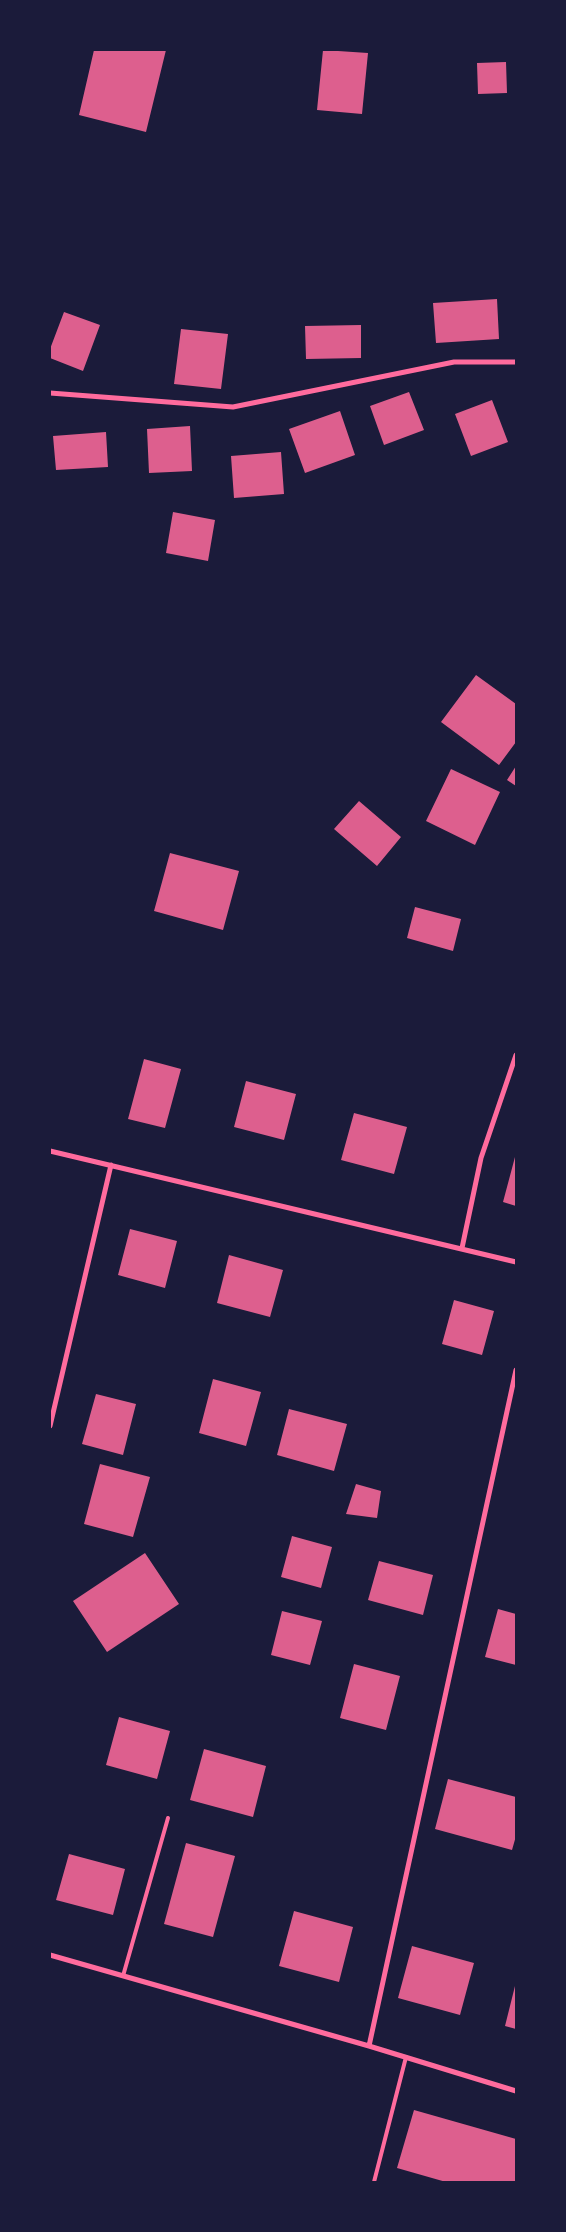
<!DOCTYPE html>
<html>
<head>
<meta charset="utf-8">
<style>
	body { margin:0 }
	#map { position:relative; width:566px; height:2232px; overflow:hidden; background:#1b1b3a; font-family:"PT Sans",sans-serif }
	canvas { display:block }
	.frame { position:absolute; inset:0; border:51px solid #1b1b3a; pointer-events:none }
</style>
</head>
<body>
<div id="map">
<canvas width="566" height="2232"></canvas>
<div class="frame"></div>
</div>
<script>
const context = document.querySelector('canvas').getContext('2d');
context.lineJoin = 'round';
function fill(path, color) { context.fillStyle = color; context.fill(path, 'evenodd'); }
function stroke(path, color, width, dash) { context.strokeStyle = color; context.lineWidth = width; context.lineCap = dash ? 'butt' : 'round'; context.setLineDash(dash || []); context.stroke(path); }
fill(new Path2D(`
	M94,50H166L146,132L79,115Z
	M323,50L368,53L362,114L317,110Z
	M506,62L507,93L478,94L477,63Z
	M497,299L499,339L436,343L433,303Z
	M64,312L100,325L83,371L50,358V349Z
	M361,325V358L306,359L305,326Z
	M181,329L228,334L221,389L174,384Z
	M409,392L424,430L384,445L370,406Z
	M492,400L508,442L471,456L455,414Z
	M340,411L355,455L305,473L289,429Z
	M190,426L192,471L149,473L147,429Z
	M106,432L108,467L56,470L53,436Z
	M281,452L284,494L234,498L231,456Z
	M173,512L215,520L208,561L166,553Z
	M476,675L516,704V742L499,765L441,722Z
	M516,766V786L507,780Z
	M451,769L500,792L475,845L426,821Z
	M359,801L401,837L377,866L334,829Z
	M170,853L239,871L223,930L154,911Z
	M415,907L461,919L453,951L407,938Z
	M144,1059L181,1069L165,1128L128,1119Z
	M246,1081L296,1094L284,1140L234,1127Z
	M354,1113L407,1127L394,1174L341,1160Z
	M515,1157L516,1158V1206L503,1202Z
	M130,1229L177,1241L165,1288L118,1275Z
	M229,1255L283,1270L270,1317L217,1303Z
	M454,1300L494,1311L482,1355L442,1344Z
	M213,1379L261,1392L246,1446L199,1433Z
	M96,1394L136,1404L123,1455L82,1444Z
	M289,1409L347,1424L334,1471L277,1455Z
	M100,1464L150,1477L133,1537L84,1524Z
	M356,1484L381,1491L377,1518L346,1514Z
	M292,1536L332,1547L321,1588L281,1577Z
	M145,1553L179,1604L107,1652L73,1601Z
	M379,1561L433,1575L423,1615L368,1600Z
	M498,1609L516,1614V1665L485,1657Z
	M282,1611L322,1621L310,1665L271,1655Z
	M354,1664L400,1676L386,1730L340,1718Z
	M119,1717L170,1731L157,1779L106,1765Z
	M204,1749L266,1766L253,1817L190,1800Z
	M448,1779L516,1797V1836L512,1850L435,1829Z
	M186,1843L235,1856L213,1937L164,1924Z
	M69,1854L125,1869L113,1915L56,1900Z
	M294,1911L353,1927L339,1982L279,1966Z
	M412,1946L474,1963L460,2015L398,1998Z
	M515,1986H516V2029L505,2026Z
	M414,2110L516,2139V2182H446L397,2168Z`), '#dd5f8e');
stroke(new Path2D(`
	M123,1976L168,1818
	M374,2182L406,2057`), '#ff6b9d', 4);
stroke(new Path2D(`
	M50,393L233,407L454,362H516
	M50,1151L516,1262
	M462,1248L481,1158L516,1055
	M50,1426L111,1165
	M50,1955L369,2046L516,2091
	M369,2046L516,1370`), '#ff6b9d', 5);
</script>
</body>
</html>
